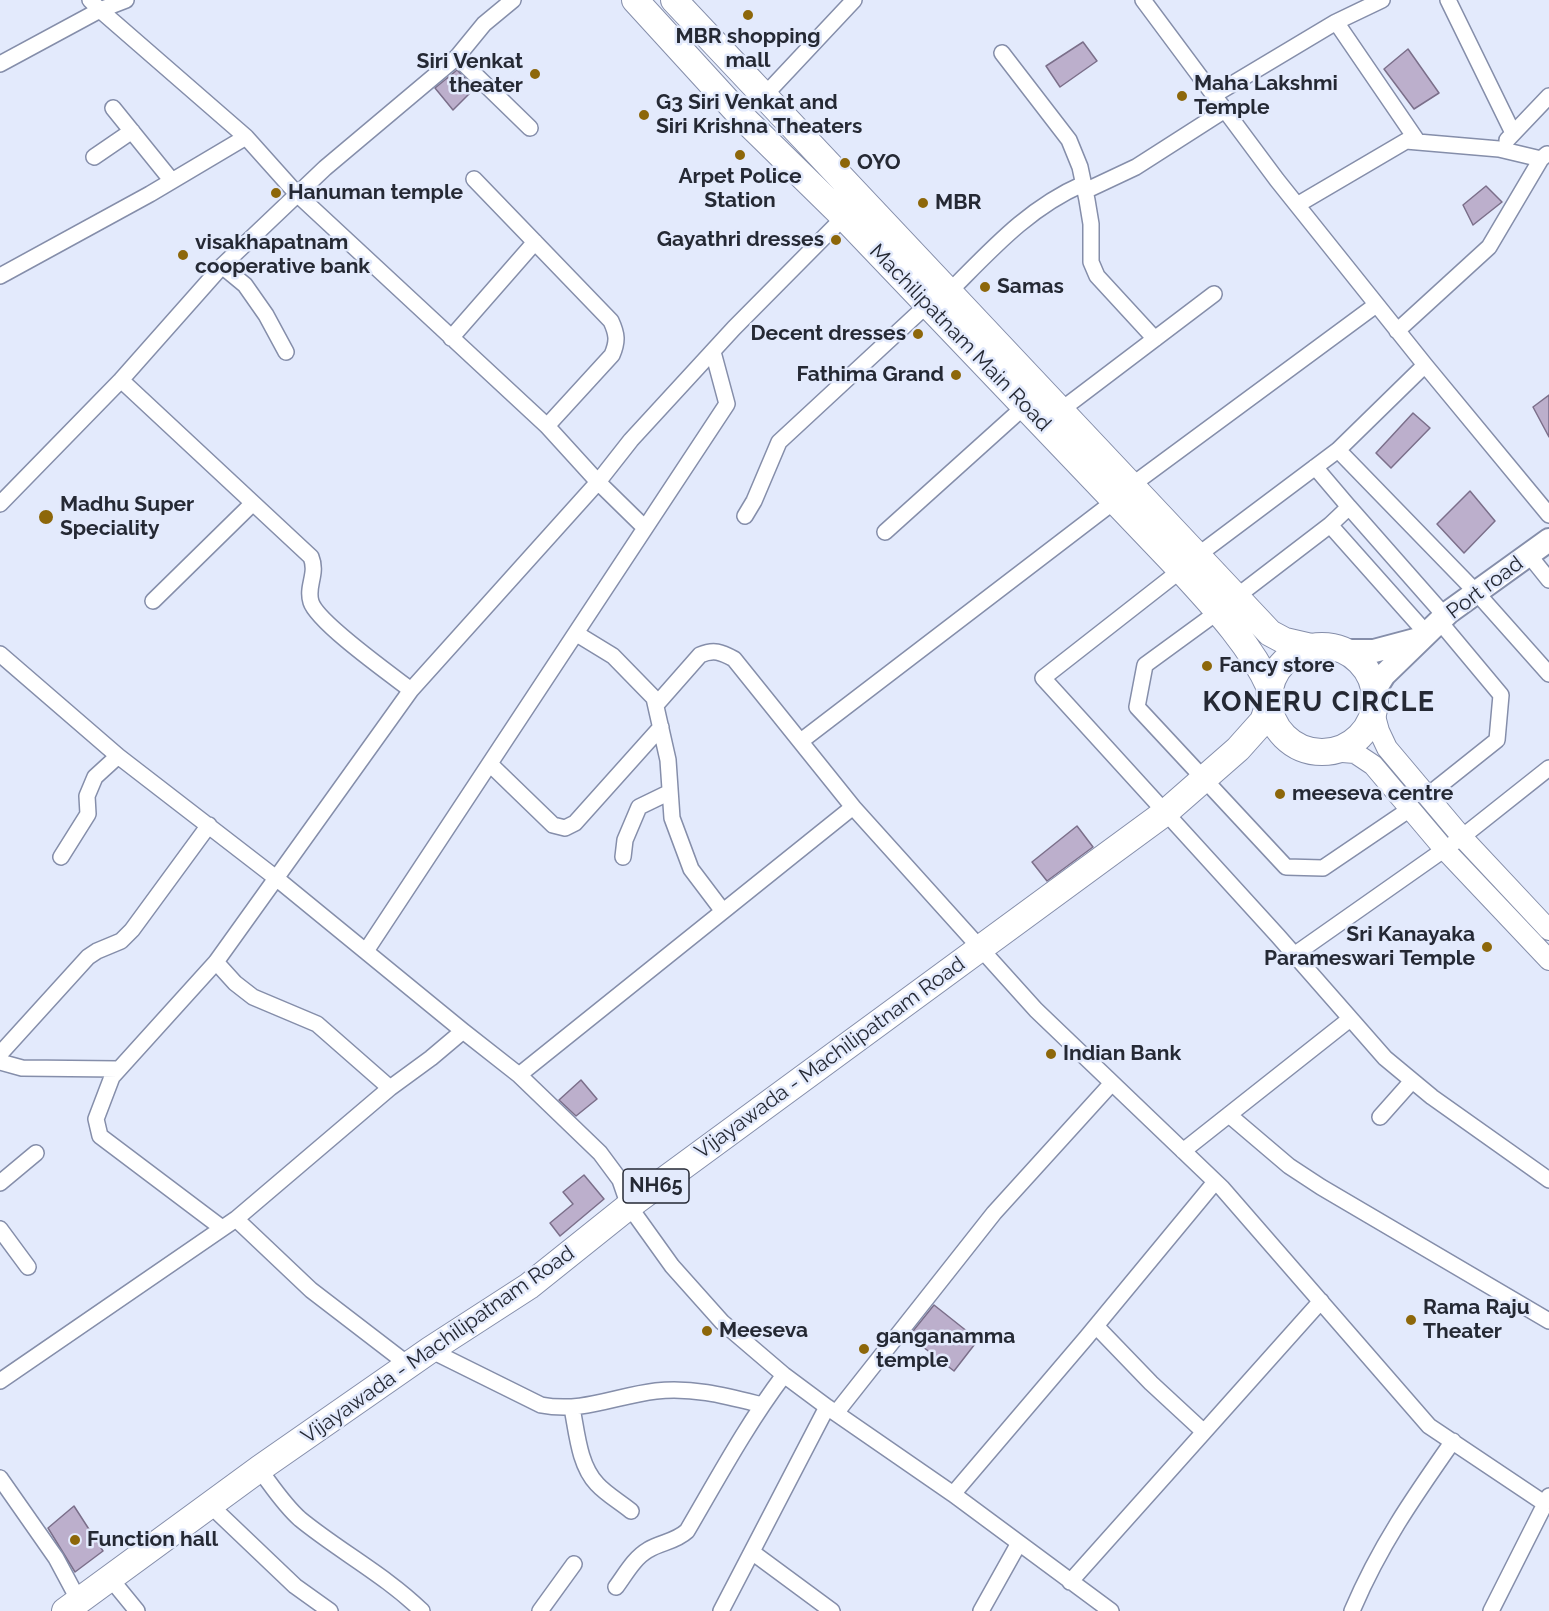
<!DOCTYPE html>
<html>
<head>
<meta charset="utf-8">
<style>
	body { margin:0 }
	canvas { display:block; background:#e3eafc }
</style>
</head>
<body>
<canvas width="1549" height="1611"></canvas>
<script>
const context = document.querySelector('canvas').getContext('2d');
context.lineJoin = 'round';
function fill(path, color) { context.fillStyle = color; context.fill(path, 'evenodd'); }
function stroke(path, color, width, dash) { context.strokeStyle = color; context.lineWidth = width; context.lineCap = dash ? 'butt' : 'round'; context.setLineDash(dash || []); context.stroke(path); }
function drawText(font, color, halo, rows, align = 'center') {
  context.font = font + ' Raleway,sans-serif'; context.lineWidth = 5; context.setLineDash([]); context.textBaseline = 'middle'; context.strokeStyle = halo; context.fillStyle = color; for (const [text, x, y, turn = 0] of rows) {
    context.save(); context.translate(x, y); context.rotate((+turn || 0) * Math.PI / 180); context.textAlign = isNaN(turn) ? turn : align; if (halo) context.strokeText(text, 0, 0); context.fillText(text, 0, 0); context.restore();
  }
}
const building = new Path2D(`
	M1083,42L1097,61L1060,87L1046,66Z
	M1408,49L1439,93L1414,109L1384,69Z
	M457,70L475,88L453,110L435,88Z
	M1486,186L1502,202L1473,225L1463,205Z
	M1549,395V437L1533,407Z
	M1413,413L1430,428L1391,468L1376,453Z
	M1470,491L1495,521L1464,553L1437,524Z
	M1077,826L1093,847L1047,881L1032,862Z
	M581,1080L597,1099L576,1116L559,1100Z
	M584,1175L604,1199L560,1236L550,1223L573,1204L563,1192Z
	M934,1305L978,1340L954,1371L909,1336Z
	M74,1506L103,1551L75,1572L48,1528Z`);
fill(building, '#bcafcc');
stroke(building, '#7b6f8a', 1.5);
const minor = new Path2D(`
	M126,0L100,10L246,137L297,194L547,426L598,482L645,528
	M1143,0L1277,180L1425,365L1549,515
	M1448,0L1513,133
	M1336,22L1418,142
	M1002,53L1069,140L1080,167L1087,200L1091,224V262L1097,276L1155,339
	M457,57L530,128
	M0,64L100,10L90,0
	M1214,95L1336,22L1382,0
	M763,97L854,0
	M113,108L172,181
	M1507,140L1549,96
	M94,157L132,131
	M474,179L611,321C617,334 618,341 612,355L547,426
	M1085,191L1136,167L1225,110
	M1297,205L1406,141L1499,149L1541,159
	M222,266L245,285L266,315L286,352
	M0,276L150,194L246,137
	M949,292C991,250 1028,208 1083,184
	M1397,331L1489,247L1541,159L1547,154
	M451,338L535,242
	M121,380L311,557C318,574 306,586 311,602C317,622 390,674 411,690
	M1061,410L1214,294
	M1338,450L1476,592L1549,674
	M1315,467L1349,507
	M1132,485L1376,305
	M0,504L121,380L222,266L325,168L457,57L484,24L513,0
	M745,516L754,501L779,442L927,305
	M1330,525L1427,634
	M885,532L1025,406
	M1198,555L1338,450L1425,365
	M1529,555L1549,580
	M1181,570L1043,678L1278,936L1385,1058L1432,1097L1549,1180
	M1236,597L1330,525L1349,507L1445,616
	M153,601L253,503
	M1219,611L1145,665L1137,707L1286,867L1323,868L1410,809
	M577,634L613,656L654,698L668,760L672,818L691,869L722,910
	M0,654L118,756L276,878L463,1031L519,1075L600,1153L620,1180L629,1206L672,1266L722,1322L784,1375L827,1407L953,1494L1111,1611
	M801,741L1116,500
	M491,765L553,825L565,828L575,823L661,727
	M1428,795L1497,740L1501,695L1440,622
	M853,807L1036,1010L1222,1188L1429,1426L1544,1503
	M61,857L88,814L87,796L95,777L118,756
	M623,857L625,840L639,807L670,792
	M366,951L727,404L713,352
	M1294,955L1462,837L1549,768
	M216,962L235,983L253,997L317,1024L390,1088
	M0,1054L88,957L97,951L121,941L132,930L209,825
	M0,1062L22,1068L118,1069
	M519,1075L853,807L734,659C721,652 714,649 700,655L656,705
	M1229,1115L1289,1166L1321,1187L1549,1321
	M1380,1117L1412,1081
	M1183,1151L1350,1019
	M0,1183L36,1153
	M236,1219L311,1290L410,1366
	M222,1228L100,1136L96,1119L112,1077L216,962L411,690L598,482L631,440L734,328L848,213
	M0,1229L28,1267
	M1096,1326L1151,1383L1204,1432
	M430,1350L541,1405C583,1413 615,1396 656,1391C693,1387 726,1396 762,1405
	M0,1381L236,1219L390,1088L431,1058L463,1031
	M572,1408C577,1433 579,1465 597,1484C606,1494 620,1502 631,1511
	M836,1413L994,1213L1112,1083
	M259,1469C272,1486 284,1505 300,1519C339,1551 385,1575 422,1611
	M0,1478L56,1558L79,1601
	M953,1494L1086,1338L1215,1182
	M210,1505L295,1586L330,1611
	M752,1552L832,1611
	M110,1578L137,1611
	M1070,1582L1321,1301
	M616,1587C625,1575 634,1558 648,1550C661,1542 675,1542 687,1531C718,1478 747,1424 784,1375
	M540,1611L574,1564
	M721,1611L827,1407
	M981,1611L1019,1543
	M1352,1611C1379,1547 1413,1498 1453,1441
	M1491,1611L1549,1496`);
const tertiary = new Path2D(`
	M1373,709L1379,731L1387,748L1462,837L1549,930
	M1330,751L1355,753L1373,765L1444,849L1549,960`);
const secondary = new Path2D(`
	M1344,651H1374L1419,639
	M1374,691L1384,675L1449,612L1549,540`);
const primary = new Path2D(`
	M635,0L741,116L844,217L1181,570C1213,605 1251,645 1270,688
	M674,0L1270,633L1285,641L1311,647`);
const trunk = new Path2D(`
	M1269 699a53 53 0 1 1 106 0a53 53 0 1 1-106 0Z
	M65,1611L259,1469L430,1350L529,1286L629,1206L1166,812L1238,749L1263,721L1269,704`);
stroke(minor, '#858eaa', 18);
stroke(tertiary, '#858eaa', 22);
stroke(secondary, '#858eaa', 26);
stroke(primary, '#858eaa', 28);
stroke(trunk, '#858eaa', 28);
stroke(minor, '#fff', 15);
stroke(tertiary, '#fff', 20);
stroke(secondary, '#fff', 22);
stroke(primary, '#fff', 26);
stroke(trunk, '#fff', 26);
for (const [x, y, r, color] of [
	[748,15,6,"#8d670a"],
	[535,74,6,"#8d670a"],
	[1182,96,6,"#8d670a"],
	[644,115,6,"#8d670a"],
	[740,155,6,"#8d670a"],
	[845,163,6,"#8d670a"],
	[276,193,6,"#8d670a"],
	[923,203,6,"#8d670a"],
	[836,240,6,"#8d670a"],
	[183,255,6,"#8d670a"],
	[985,287,6,"#8d670a"],
	[918,334,6,"#8d670a"],
	[956,375,6,"#8d670a"],
	[46,517,8,"#8d670a"],
	[1207,666,6,"#8d670a"],
	[1280,794,6,"#8d670a"],
	[1487,947,6,"#8d670a"],
	[1051,1054,6,"#8d670a"],
	[1411,1320,6,"#8d670a"],
	[707,1331,6,"#8d670a"],
	[864,1349,6,"#8d670a"],
	[75,1540,6,"#8d670a"]
]) { const dot = new Path2D(); dot.arc(x, y, r, 0, 2 * Math.PI); context.fillStyle = color; context.fill(dot); stroke(dot, '#e3eafc', 2); }
for (const [x, y, w] of [
	[656,1186,66]
]) { const box = new Path2D(); box.roundRect(x - w / 2, y - 17, w, 34, 4.5); context.fillStyle = '#e3eafc'; context.fill(box); stroke(box, '#252934', 1.5); }
drawText('bold 20px', '#252934', null, [
	["NH65",656,1186]
]);
drawText('bold 21px', '#252934', '#e3eafc', [
	["MBR shopping",748,37,"center"],
	["mall",748,61,"center"],
	["Siri Venkat",523,62,"right"],
	["theater",523,86,"right"],
	["Maha Lakshmi",1194,84],
	["Temple",1194,108],
	["G3 Siri Venkat and",656,103],
	["Siri Krishna Theaters",656,127],
	["OYO",857,163],
	["Arpet Police",740,177,"center"],
	["Station",740,201,"center"],
	["Hanuman temple",288,193],
	["MBR",935,203],
	["Gayathri dresses",824,240,"right"],
	["visakhapatnam",195,243],
	["cooperative bank",195,267],
	["Samas",997,287],
	["Decent dresses",906,334,"right"],
	["Fathima Grand",944,375,"right"],
	["Madhu Super",60,505],
	["Speciality",60,529],
	["Fancy store",1219,666],
	["meeseva centre",1292,794],
	["Sri Kanayaka",1475,935,"right"],
	["Parameswari Temple",1475,959,"right"],
	["Indian Bank",1063,1054],
	["Rama Raju",1423,1308],
	["Theater",1423,1332],
	["Meeseva",719,1331],
	["ganganamma",876,1337],
	["temple",876,1361],
	["Function hall",87,1540]
], 'left');
drawText('21px', '#252934', '#e3eafc', [
	["Machilipatnam Main Road",960,338,46],
	["Port road",1485,588,-37],
	["Vijayawada - Machilipatnam Road",830,1058,-36],
	["Vijayawada - Machilipatnam Road",438,1345,-35]
]);
context.letterSpacing = '1.5px';
drawText('bold 27px', '#252934', '#e3eafc', [
	["KONERU CIRCLE",1319,703]
]);
context.letterSpacing = '0px';
</script>
</body>
</html>
